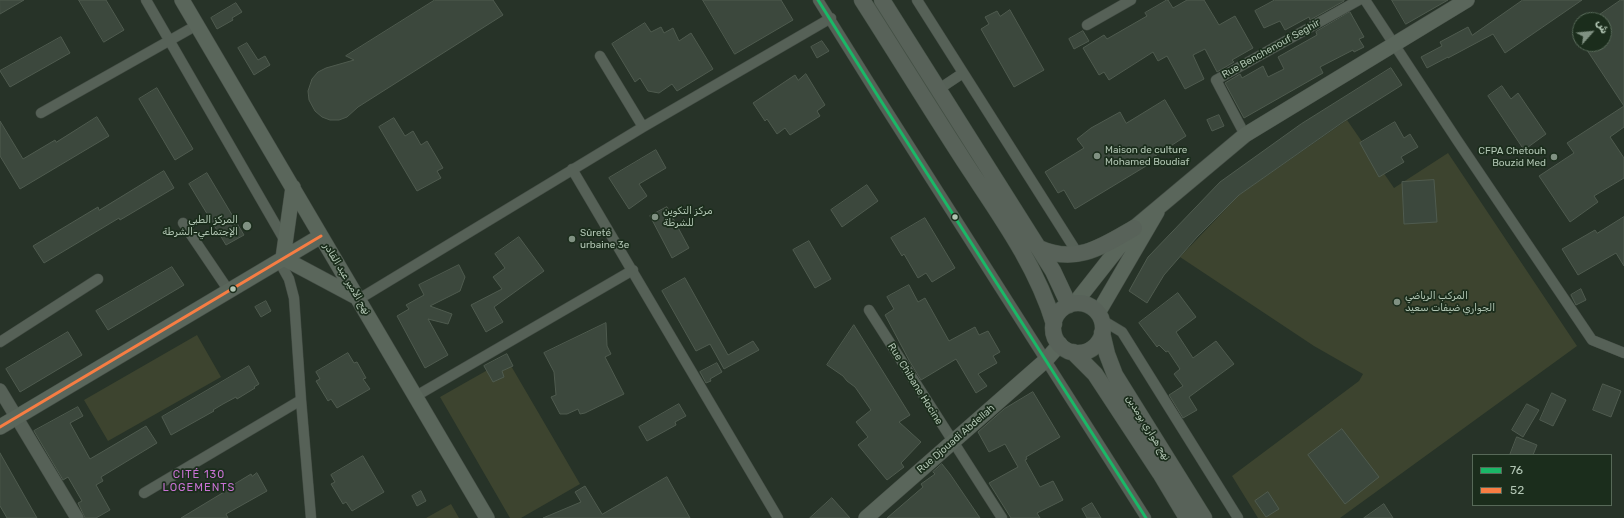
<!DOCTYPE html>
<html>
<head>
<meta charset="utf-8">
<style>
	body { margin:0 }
	#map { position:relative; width:1624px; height:518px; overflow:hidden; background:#273328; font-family:Rubik,Vazirmatn,sans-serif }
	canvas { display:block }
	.legend { position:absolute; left:1472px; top:454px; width:140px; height:52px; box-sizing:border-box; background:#1b2d1c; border:1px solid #576958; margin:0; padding:5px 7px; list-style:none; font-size:12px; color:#b0c4b2 }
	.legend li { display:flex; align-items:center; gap:8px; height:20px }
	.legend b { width:20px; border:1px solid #576958 }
	.north { position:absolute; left:1572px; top:12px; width:40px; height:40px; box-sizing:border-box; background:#1b2d1c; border:1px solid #576958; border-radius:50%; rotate:63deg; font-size:11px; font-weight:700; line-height:16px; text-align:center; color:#b0c4b2 }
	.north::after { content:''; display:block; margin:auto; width:14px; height:18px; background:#809182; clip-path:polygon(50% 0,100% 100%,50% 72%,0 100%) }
</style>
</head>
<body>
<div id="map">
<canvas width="1624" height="518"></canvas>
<ul class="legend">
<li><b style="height:5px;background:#1ab867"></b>76</li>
<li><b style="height:5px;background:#f77d43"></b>52</li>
</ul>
<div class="north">ش</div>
</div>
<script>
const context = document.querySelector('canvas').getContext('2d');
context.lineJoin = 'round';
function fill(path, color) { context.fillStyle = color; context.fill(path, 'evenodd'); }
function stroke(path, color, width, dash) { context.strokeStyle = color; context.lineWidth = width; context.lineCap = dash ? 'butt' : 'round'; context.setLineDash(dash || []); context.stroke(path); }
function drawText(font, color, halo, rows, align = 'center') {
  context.font = font + ' Rubik,Vazirmatn,sans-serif'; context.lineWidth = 3.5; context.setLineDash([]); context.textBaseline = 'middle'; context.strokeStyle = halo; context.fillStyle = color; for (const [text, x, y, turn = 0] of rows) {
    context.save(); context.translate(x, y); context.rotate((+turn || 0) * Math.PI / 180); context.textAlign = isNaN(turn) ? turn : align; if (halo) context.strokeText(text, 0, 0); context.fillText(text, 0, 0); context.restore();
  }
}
fill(new Path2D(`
	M1347,120L1394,188L1448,153L1577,346L1340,518H1258L1232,476L1359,381L1363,374L1314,346L1180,257L1239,195Z
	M197,335L221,377L108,441L84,400Z
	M507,359L580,484L521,518H510L440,397Z
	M451,504L459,518H426Z`), '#3d442f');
const building = new Path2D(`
	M0,0H24L0,14Z
	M79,0H106L124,30L104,42Z
	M435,0H493L503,15L358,107L347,117L339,120H330L322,117L315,111L309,100L308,91L312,79L318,72L326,68L354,60L346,56Z
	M703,0H781L793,20L735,54Z
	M1167,0H1168L1173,8L1187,0H1204L1219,25L1235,16L1253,48L1232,60L1234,62L1217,72L1205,49L1193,55L1204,79L1185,89L1167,56L1158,61L1153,52L1109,80L1104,72L1099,75L1083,48L1104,35L1107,39L1147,16L1145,13Z
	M1275,0H1344V1L1310,20L1309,17L1285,30L1280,21L1264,28L1255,11Z
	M1392,0H1448L1406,24Z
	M1523,0H1582L1505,53L1493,34L1448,58V57L1427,68L1421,57L1442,46L1440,42L1468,27L1472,35Z
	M1621,0H1624V127L1610,137L1624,158V178L1594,196L1598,202L1570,222L1539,176L1574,153L1567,143L1624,106L1583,44H1604V20H1592Z
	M236,3L242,12L232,18L233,20L217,29L211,18Z
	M1010,10L1044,70L1014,87L981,29L989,24L985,17L997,11L1000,16Z
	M1350,12L1364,37L1359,39L1364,47L1354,52L1353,50L1320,67L1323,73L1244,118L1225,83L1240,74L1242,78L1263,66L1268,77L1284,69L1278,57L1317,35L1316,32Z
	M645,23L651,32L661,27L664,33L673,28L679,41L691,33L713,69L677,91L672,84L659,93L648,91L640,78L635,82L612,44Z
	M1083,31L1089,41L1074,49L1069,39Z
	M61,37L70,53L10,87L0,71Z
	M822,41L829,51L817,58L811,47Z
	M247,43L258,60L265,56L270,65L254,75L238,48Z
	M1391,68L1402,85L1343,122L1239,195L1197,237L1164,275L1147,303L1129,291L1148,257L1220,182L1301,124Z
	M806,74L825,105L817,111L820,116L790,135L785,128L777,134L767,119L765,121L753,103L795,75L798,80Z
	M1502,86L1511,99L1518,93L1546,134L1524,150L1488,96Z
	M157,88L193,149L175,160L139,99Z
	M1165,100L1186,136L1149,160L1151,163L1075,209L1064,190L1058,193L1045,172L1084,148L1077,139L1091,128L1120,112L1126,123Z
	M1219,115L1224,126L1212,131L1207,120Z
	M97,117L109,136L20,189L0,156V121L23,159L55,140L56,142Z
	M394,118L405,136L413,131L421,145L427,141L443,168L437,171L441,178L417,191L379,127Z
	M1395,122L1404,138L1410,134L1418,147L1401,157L1404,162L1379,177L1360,143Z
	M656,150L666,168L639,184L647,196L629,209L609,178Z
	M164,171L174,188L120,220L119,218L44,263L33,246L98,207L99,210Z
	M207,173L244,235L226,245L189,184Z
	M1434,180L1437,222L1404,224L1402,182Z
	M867,185L878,201L842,227L831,210Z
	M667,207L689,248L672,258L650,216Z
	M1624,217V266L1616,253L1578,275L1562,249L1595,230L1597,233Z
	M925,218L955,268L932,282L926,273L918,278L904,254L902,256L891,238Z
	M519,237L544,271L494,307L503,322L486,332L471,305L502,289L493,277L505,268L495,254Z
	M809,241L831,279L815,288L793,250Z
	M459,265L465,277L460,291L430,306L452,314L448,324L428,319L448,355L425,368L397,316L409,309L406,305L424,295L419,285Z
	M172,267L184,285L108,330L96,311Z
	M685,278L728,355L753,341L759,350L724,369L710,344L696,351L662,291Z
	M909,285L918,302L925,298L949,341L975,327L979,335L988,331L1000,352L993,356L997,363L978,374L987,386L976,393L956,359L921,380L910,362L885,315L894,309L887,297Z
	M1581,289L1586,300L1576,305L1571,295Z
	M1178,293L1196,317L1176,332L1193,358L1216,341L1234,364L1189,397L1197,410L1183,418L1169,395L1183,386L1174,374L1180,369L1168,351L1166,352L1159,345L1157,347L1139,323Z
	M266,301L271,311L261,317L255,307Z
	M606,323L607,346L611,354L605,357L624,394L585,413L580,414L578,409L567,414H560L551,397L556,395L554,372L544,353Z
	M854,325L910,415L899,422L921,442L901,463L904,467L887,480L858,445L868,437L856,422L871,410L855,387L847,381L843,376L827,365Z
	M68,332L82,355L20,392L6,369Z
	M348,353L354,363L357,362L366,378L363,379L370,389L337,408L331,399L328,401L316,381L320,379L316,372Z
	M507,354L513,366L502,371L504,377L493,382L484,366Z
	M717,363L722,372L710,379L711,381L706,383L700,372Z
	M249,366L259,384L254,387L255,388L237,399L236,397L223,404L213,410L214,411L171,435L162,417Z
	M1603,384L1621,391L1611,417L1593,410Z
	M1033,392L1060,437L1026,457L1027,459L1025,460L1040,487L1053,481L1063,500L1037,513L1040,518H1011L989,483L1018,467L1005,444L989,452L978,432L1004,409Z
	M1552,393L1566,400L1553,426L1540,420Z
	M679,404L686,416L675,422L676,425L647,441L639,427Z
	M1527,404L1539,410L1523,437L1512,430Z
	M78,407L83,416L70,423L90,459L146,426L157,443L101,477L103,481L96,485L110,510L96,518H85L78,503L82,501L68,477L63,480L34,431Z
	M1342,429L1379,477L1345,504L1308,455Z
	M1517,437L1537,445L1533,455H1510Z
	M0,453L37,518H7L0,506Z
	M363,456L384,492L352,511L346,502L343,504L331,484L335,482L331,475Z
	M942,464L950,474L980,518H887L923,487L921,484L935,474L933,472Z
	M257,473L267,491L226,514L228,518H181L234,486L233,485L251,474L252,476Z
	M667,477L690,518H543L581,502L575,492L585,486L602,514Z
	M421,491L426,501L417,506L412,496Z
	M1268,492L1279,509L1266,517L1255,501Z
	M832,498L850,518H810Z
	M1092,503L1101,518H1087L1082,509Z
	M1384,504L1393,518H1364Z`);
fill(building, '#3c483d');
stroke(building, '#4f5b4f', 1);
const minor = new Path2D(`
	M146,0L285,241
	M818,0L881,101L1146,518
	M917,0L1078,254
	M1365,0L1457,140L1592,340L1624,353
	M1087,25L1131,0
	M600,56L643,127
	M939,89L963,73
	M41,113L197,25
	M1245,135L1216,80L1359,0
	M572,169L778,518
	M183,223L229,291
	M279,261L289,279L294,298L301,400L311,518
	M359,299L643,127L831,18
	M869,310L1002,518
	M1102,320L1122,332L1238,518
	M0,342L98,279
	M416,396L633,270
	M144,493L301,400`);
const tertiary = new Path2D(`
	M0,390L77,518`);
const secondary = new Path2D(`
	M182,0L487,518
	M293,187L283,258L358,298
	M1075,303L1134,228L1245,135L1467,0
	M1098,313L1157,212
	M0,427L321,236
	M866,518L1046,360L1060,344`);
const primary = new Path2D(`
	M862,0C896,53 929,107 964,161C998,213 1036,264 1054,324
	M882,0L1053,271L1069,305
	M1039,248C1076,265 1103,246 1134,228
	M1053 328a25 25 0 1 1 50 0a25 25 0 1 1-50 0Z
	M1102,333L1107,354L1115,375L1204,518
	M1073,352L1095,374L1160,473L1187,518`);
stroke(minor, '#444d45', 11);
stroke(tertiary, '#444d45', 14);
stroke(secondary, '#444d45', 16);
stroke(primary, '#445045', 17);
stroke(minor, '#566157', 10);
stroke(tertiary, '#566157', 13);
stroke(secondary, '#5a665b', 15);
stroke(primary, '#586259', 16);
stroke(new Path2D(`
	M818,0L881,101L1146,518`), '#1ab867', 3);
stroke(new Path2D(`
	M0,427L321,236`), '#f77d43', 3);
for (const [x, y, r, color] of [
	[1097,156,4,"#809182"],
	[1554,157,4,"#809182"],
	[655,217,4,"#809182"],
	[955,217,3.5,"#b0c4b2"],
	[247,226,5,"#809182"],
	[572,239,4,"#809182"],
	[233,289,3.5,"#b0c4b2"],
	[1397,302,4,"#809182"]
]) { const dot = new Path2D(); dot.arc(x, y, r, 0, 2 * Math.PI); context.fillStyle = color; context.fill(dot); stroke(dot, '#1b2d1c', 1.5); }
drawText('10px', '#b0c4b2', '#1b2d1c', [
	["Rue Benchenouf Seghir",1271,49,-29],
	["نهج الأمير عبد القادر",347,279,59],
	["Rue Chibane Hocine",915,384,58],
	["نهج هواري بومدين",1148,428,58],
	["Rue Djouadi Abdellah",956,439,-41]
]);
drawText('10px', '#b0c4b2', '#1b2d1c', [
	["Maison de culture",1105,150],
	["Mohamed Boudiaf",1105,162],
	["CFPA Chetouh",1546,151,"right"],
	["Bouzid Med",1546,163,"right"],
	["مركز التكوين",663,211],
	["للشرطة",663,223],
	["المركز الطبي",238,220,"right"],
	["الإجتماعي-الشرطة",238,232,"right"],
	["Sûreté",580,233],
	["urbaine 3e",580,245],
	["المركب الرياضي",1405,296],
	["الجواري ضيفات سعيد",1405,308]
], 'left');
context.letterSpacing = '1px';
drawText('11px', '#c872d3', '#1b2d1c', [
	["CITÉ 130",199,475],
	["LOGEMENTS",199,488]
]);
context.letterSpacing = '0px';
</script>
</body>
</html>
